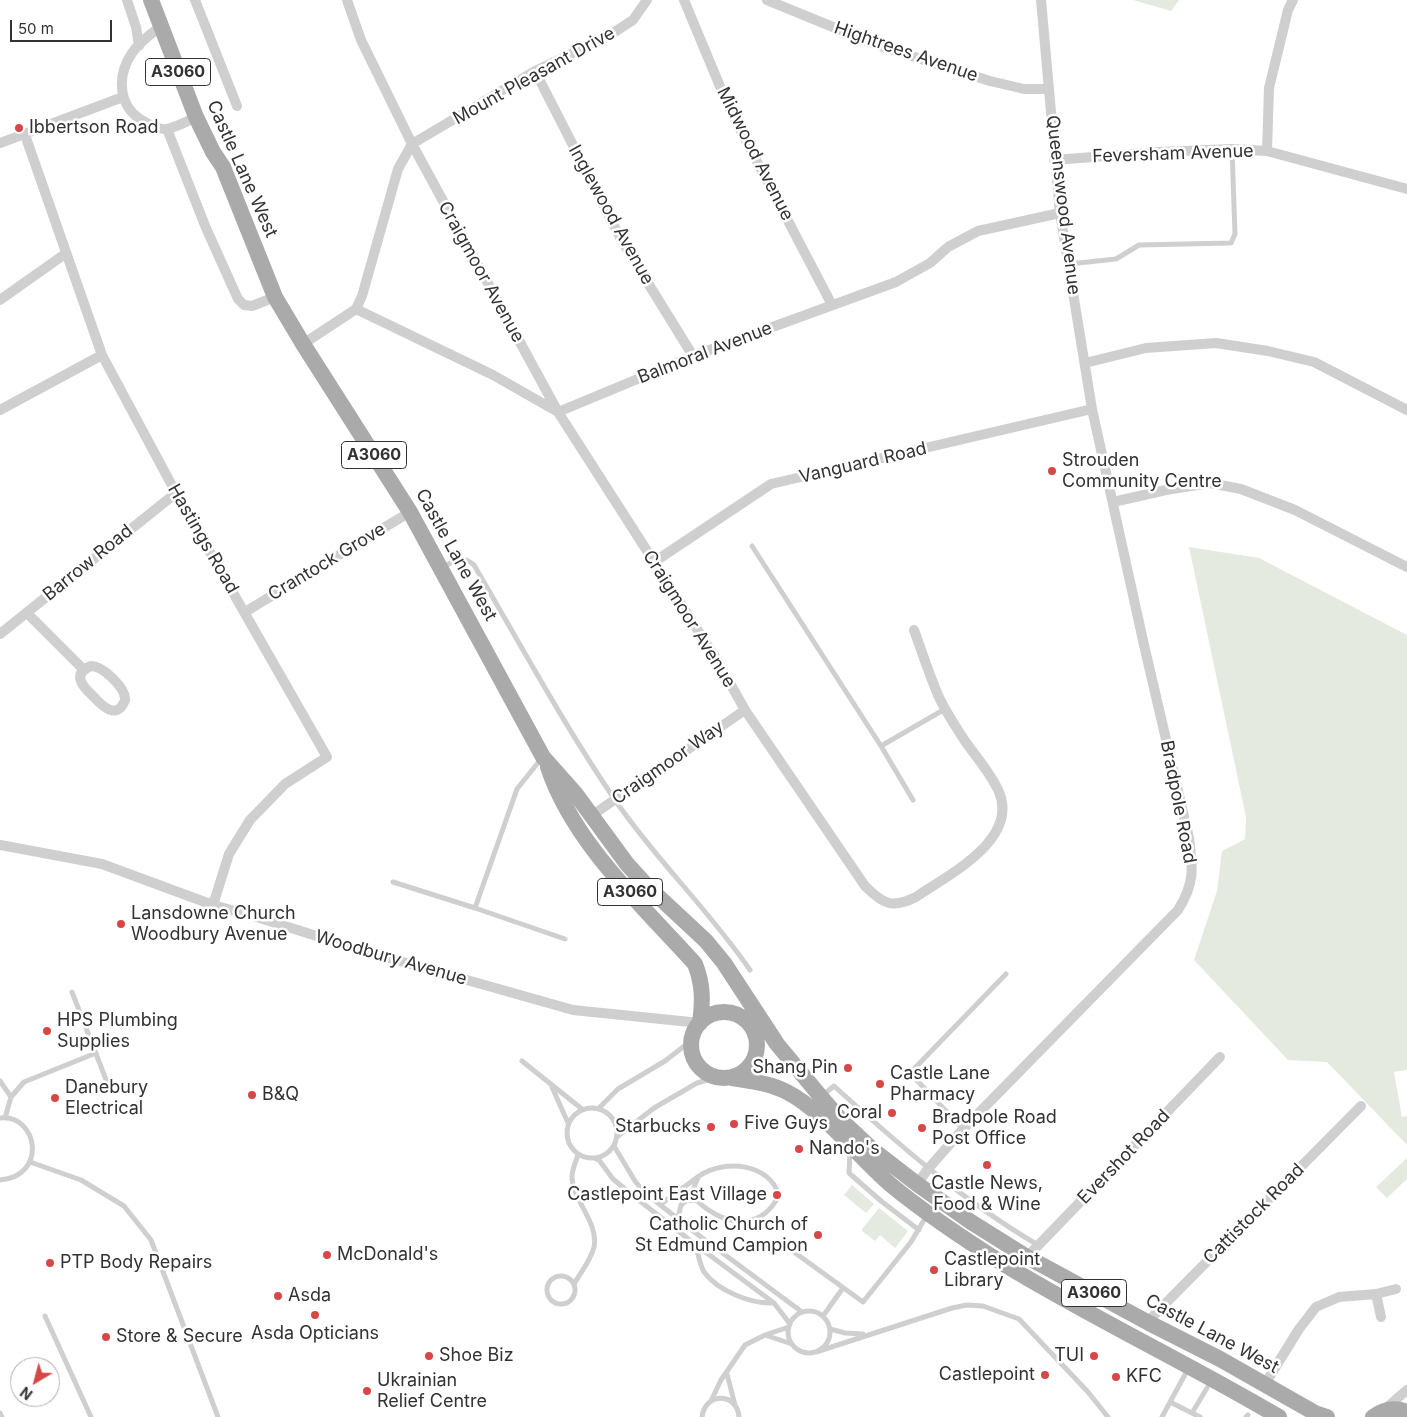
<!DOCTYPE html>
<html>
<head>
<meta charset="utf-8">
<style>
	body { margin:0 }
	#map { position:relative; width:1407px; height:1417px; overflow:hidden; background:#fff; font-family:Inter,sans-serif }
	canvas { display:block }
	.north { position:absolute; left:10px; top:1357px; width:50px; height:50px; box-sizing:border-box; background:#fff; border:1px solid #adadad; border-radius:50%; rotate:217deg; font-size:14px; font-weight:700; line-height:20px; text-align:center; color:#323232 }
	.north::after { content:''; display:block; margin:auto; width:18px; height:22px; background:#d64847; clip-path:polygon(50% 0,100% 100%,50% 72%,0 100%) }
	.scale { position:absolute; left:10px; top:20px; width:102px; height:22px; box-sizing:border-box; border:2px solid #323232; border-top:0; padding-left:6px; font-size:15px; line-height:18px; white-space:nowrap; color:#323232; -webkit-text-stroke:4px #fff; paint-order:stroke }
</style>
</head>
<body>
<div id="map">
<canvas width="1407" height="1417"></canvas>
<div class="north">N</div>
<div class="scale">50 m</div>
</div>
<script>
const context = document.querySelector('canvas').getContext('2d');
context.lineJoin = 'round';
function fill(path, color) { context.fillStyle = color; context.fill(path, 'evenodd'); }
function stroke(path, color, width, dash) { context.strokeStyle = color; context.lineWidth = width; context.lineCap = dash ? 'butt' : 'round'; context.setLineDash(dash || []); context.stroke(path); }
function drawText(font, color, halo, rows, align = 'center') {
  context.font = font + ' Inter,sans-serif'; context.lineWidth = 5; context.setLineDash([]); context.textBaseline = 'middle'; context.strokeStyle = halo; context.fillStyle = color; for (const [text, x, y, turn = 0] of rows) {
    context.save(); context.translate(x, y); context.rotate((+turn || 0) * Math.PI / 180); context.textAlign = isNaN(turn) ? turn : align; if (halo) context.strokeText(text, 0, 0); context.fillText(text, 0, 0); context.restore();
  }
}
fill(new Path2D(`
	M1133,0H1179L1171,11Z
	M1189,547L1259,558L1407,635V1070L1394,1072L1402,1117L1407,1116V1145L1327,1062L1288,1060L1194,960L1217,891L1222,851L1245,839L1246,817Z
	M1407,1158V1179L1387,1198L1376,1187Z
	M852,1185L874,1204L866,1213L844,1195Z
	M879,1208L908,1231L895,1248L880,1235L875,1241L862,1231V1229Z`), '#e4eadf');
stroke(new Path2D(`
	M1069,264L1116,259L1139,245L1231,243L1235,234L1232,149
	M752,546L881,746L913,800
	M443,568C456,559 461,554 474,565C520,644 564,725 615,800C656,860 709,910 750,970
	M881,746L945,709
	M393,882L475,908L517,789L541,759
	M475,908L565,939
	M72,992L110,1090
	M522,1061L582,1109
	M0,1081L11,1097
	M552,1087L568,1123
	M823,1095L834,1086C898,1144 963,1201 1038,1245
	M567 1133a25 25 0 1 1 50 0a25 25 0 1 1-50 0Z
	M599,1108L618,1089L665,1061L692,1040
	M0,1118C38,1114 48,1176 0,1180
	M5,1118L11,1097L24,1082L96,1053
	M963,1129L910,1073L1006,974
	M618,1136L654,1108L697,1083L717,1077
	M614,1146L635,1181L643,1191L693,1231L802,1312
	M850,1151L849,1173L881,1201L919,1230
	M596,1159L599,1160L613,1179L631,1194L696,1245L774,1303L790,1324
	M30,1162L81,1180L124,1206L151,1240L218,1417
	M661,1204L699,1176C725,1159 769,1163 779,1195C764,1226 734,1228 707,1209C702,1205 695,1201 694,1195C692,1188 696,1182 699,1176
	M678,1218L681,1205L687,1200L697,1201
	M696,1246C698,1254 700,1265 704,1272C718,1291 751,1304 773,1303
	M787,1247L863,1302L911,1242L927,1215
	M547 1290a14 14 0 1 1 28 0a14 14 0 1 1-28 0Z
	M574,1284C581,1272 591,1260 594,1247C599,1222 572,1200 572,1177C572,1169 576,1161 578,1155
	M788 1332a21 21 0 1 1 42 0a21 21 0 1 1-42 0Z
	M45,1316L91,1417
	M823,1316L843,1288
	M830,1329L845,1333L863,1334
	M765,1335L792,1344
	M816,1352L952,1308L967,1305L983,1306L1019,1319L1088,1392L1108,1417
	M727,1374L735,1405
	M711,1401L721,1380L745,1345L765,1335L789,1327
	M1170,1402L1200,1417
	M0,1413L2,1417
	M1192,1413L1207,1388
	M702,1417C705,1392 737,1392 739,1417
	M1162,1417L1188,1369
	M1246,1417L1248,1415`), '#cfcfcf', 5);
stroke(new Path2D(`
	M127,0L136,27L139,46
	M195,0L237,106
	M347,0L361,40L412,144L558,412L717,660L745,710L865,886C883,904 892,909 916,897C948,875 1019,840 999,792C990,771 973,754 961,735C953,722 944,709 938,695C929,674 922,652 914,630
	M684,0L729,108L832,305
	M767,0L877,45L990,81L1024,89H1049
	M161,26C151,34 139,42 132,53C116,77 118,108 145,122C152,126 160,130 167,129C177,127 188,121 196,117
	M535,71L622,241L693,356
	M167,129L206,228L238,299L244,305L252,306L275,297
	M25,135L102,355L176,493L327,757L285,784L250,820L229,854L213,905
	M0,143L123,97
	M1267,151L1269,88L1288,10L1293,0
	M1054,160L1159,152L1232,149L1267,151L1407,189
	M0,300L65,254
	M356,309L493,375L558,412L693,356L896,282L930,263L948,247L978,231L1060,213
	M303,344L356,309L362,296L398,169L412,144L535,71L607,37L633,20L647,0
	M1085,363L1146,348L1216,343L1268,351L1314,362L1407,410
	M0,410L102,355
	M1113,502L1166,490L1210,483L1241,489L1295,510L1407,567
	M654,562L771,484L1092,409
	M245,612L410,512
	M27,613L84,670
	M0,634L176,493
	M91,666C103,666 126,688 125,700C117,721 102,706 93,696C83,687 71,674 91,666Z
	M591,816L745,710
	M0,845L102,864L213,905L260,918L354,948L573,1010L700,1023
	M917,1184L928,1169L963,1129L1178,910C1195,883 1193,868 1189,838L1144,645L1092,409L1060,213L1041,0
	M1027,1257L1220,1057
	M1376,1294L1381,1317
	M1149,1323L1154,1315L1361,1106
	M1265,1384L1299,1329L1316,1307L1339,1297L1376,1294L1396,1289
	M1385,1409L1407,1390`), '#cfcfcf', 10);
stroke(new Path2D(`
	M151,0L196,117L213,152L223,167L275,297L303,344L410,512L543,757L575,793L627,864L647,886L706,941L724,963L777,1044L821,1097L840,1119L873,1150L917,1184L971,1222L1027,1257L1149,1323L1220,1359L1315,1413L1327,1417
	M548,767C573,843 643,906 695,964C703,984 703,1002 700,1023
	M691 1045a33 33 0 1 1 66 0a33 33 0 1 1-66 0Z
	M732,1078C750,1081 770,1083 787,1092C825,1112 857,1156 891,1185C925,1213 964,1239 1002,1263C1092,1318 1188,1363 1279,1417
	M1373,1417C1383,1410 1395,1407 1407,1412`), '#aaa', 16);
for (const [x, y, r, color] of [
	[19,128,5,"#d64847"],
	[1052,471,5,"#d64847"],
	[121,924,5,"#d64847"],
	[47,1031,5,"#d64847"],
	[848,1068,5,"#d64847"],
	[880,1084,5,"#d64847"],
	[252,1095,5,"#d64847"],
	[55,1098,5,"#d64847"],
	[892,1113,5,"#d64847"],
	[734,1124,5,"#d64847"],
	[711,1127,5,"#d64847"],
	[922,1128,5,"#d64847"],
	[799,1149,5,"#d64847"],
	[987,1165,5,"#d64847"],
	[777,1195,5,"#d64847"],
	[818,1235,5,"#d64847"],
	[327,1255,5,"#d64847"],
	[50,1263,5,"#d64847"],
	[934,1270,5,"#d64847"],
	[278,1296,5,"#d64847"],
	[315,1315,5,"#d64847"],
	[106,1337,5,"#d64847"],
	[429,1356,5,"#d64847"],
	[1094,1356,5,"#d64847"],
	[1045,1375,5,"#d64847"],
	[1116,1377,5,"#d64847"],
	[367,1391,5,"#d64847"]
]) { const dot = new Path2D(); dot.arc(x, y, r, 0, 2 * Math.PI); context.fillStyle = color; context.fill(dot); stroke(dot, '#fff', 2); }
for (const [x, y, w] of [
	[178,72,65],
	[374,455,65],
	[630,892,65],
	[1094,1293,65]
]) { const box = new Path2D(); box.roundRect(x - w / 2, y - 13.5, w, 27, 4); context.fillStyle = '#fff'; context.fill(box); stroke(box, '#323232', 1); }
drawText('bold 16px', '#323232', null, [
	["A3060",178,72],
	["A3060",374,455],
	["A3060",630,892],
	["A3060",1094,1293]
]);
drawText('18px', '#323232', '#fff', [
	["Hightrees Avenue",906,52,19],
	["Mount Pleasant Drive",534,76,-29],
	["Midwood Avenue",755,154,63],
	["Feversham Avenue",1173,154,-2],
	["Castle Lane West",242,169,66],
	["Queenswood Avenue",1063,205,83],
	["Inglewood Avenue",611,215,61],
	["Craigmoor Avenue",481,272,61],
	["Balmoral Avenue",705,353,-21],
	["Vanguard Road",863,463,-13],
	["Hastings Road",203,539,60],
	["Castle Lane West",456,555,61],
	["Crantock Grove",327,562,-31],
	["Barrow Road",88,563,-39],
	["Craigmoor Avenue",689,619,58],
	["Craigmoor Way",668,763,-35],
	["Bradpole Road",1178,802,79],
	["Woodbury Avenue",391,958,16],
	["Evershot Road",1124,1157,-46],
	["Cattistock Road",1254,1214,-45],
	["Castle Lane West",1212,1334,28]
]);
drawText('18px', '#323232', '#fff', [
	["Ibbertson Road",29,128],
	["Strouden",1062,461],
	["Community Centre",1062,482],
	["Lansdowne Church",131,914],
	["Woodbury Avenue",131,935],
	["HPS Plumbing",57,1021],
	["Supplies",57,1042],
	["Shang Pin",838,1068,"right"],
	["Castle Lane",890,1074],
	["Pharmacy",890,1095],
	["Danebury",65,1088],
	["Electrical",65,1109],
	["B&Q",262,1095],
	["Coral",882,1113,"right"],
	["Bradpole Road",932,1118],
	["Post Office",932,1139],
	["Five Guys",744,1124],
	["Starbucks",701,1127,"right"],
	["Nando's",809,1149],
	["Castle News,",987,1184,"center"],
	["Food & Wine",987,1205,"center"],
	["Castlepoint East Village",767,1195,"right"],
	["Catholic Church of",808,1225,"right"],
	["St Edmund Campion",808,1246,"right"],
	["McDonald's",337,1255],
	["Castlepoint",944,1260],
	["Library",944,1281],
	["PTP Body Repairs",60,1263],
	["Asda",288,1296],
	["Asda Opticians",315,1334,"center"],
	["Store & Secure",116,1337],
	["Shoe Biz",439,1356],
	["TUI",1084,1356,"right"],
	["Castlepoint",1035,1375,"right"],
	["KFC",1126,1377],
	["Ukrainian",377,1381],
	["Relief Centre",377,1402]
], 'left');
</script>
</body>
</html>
